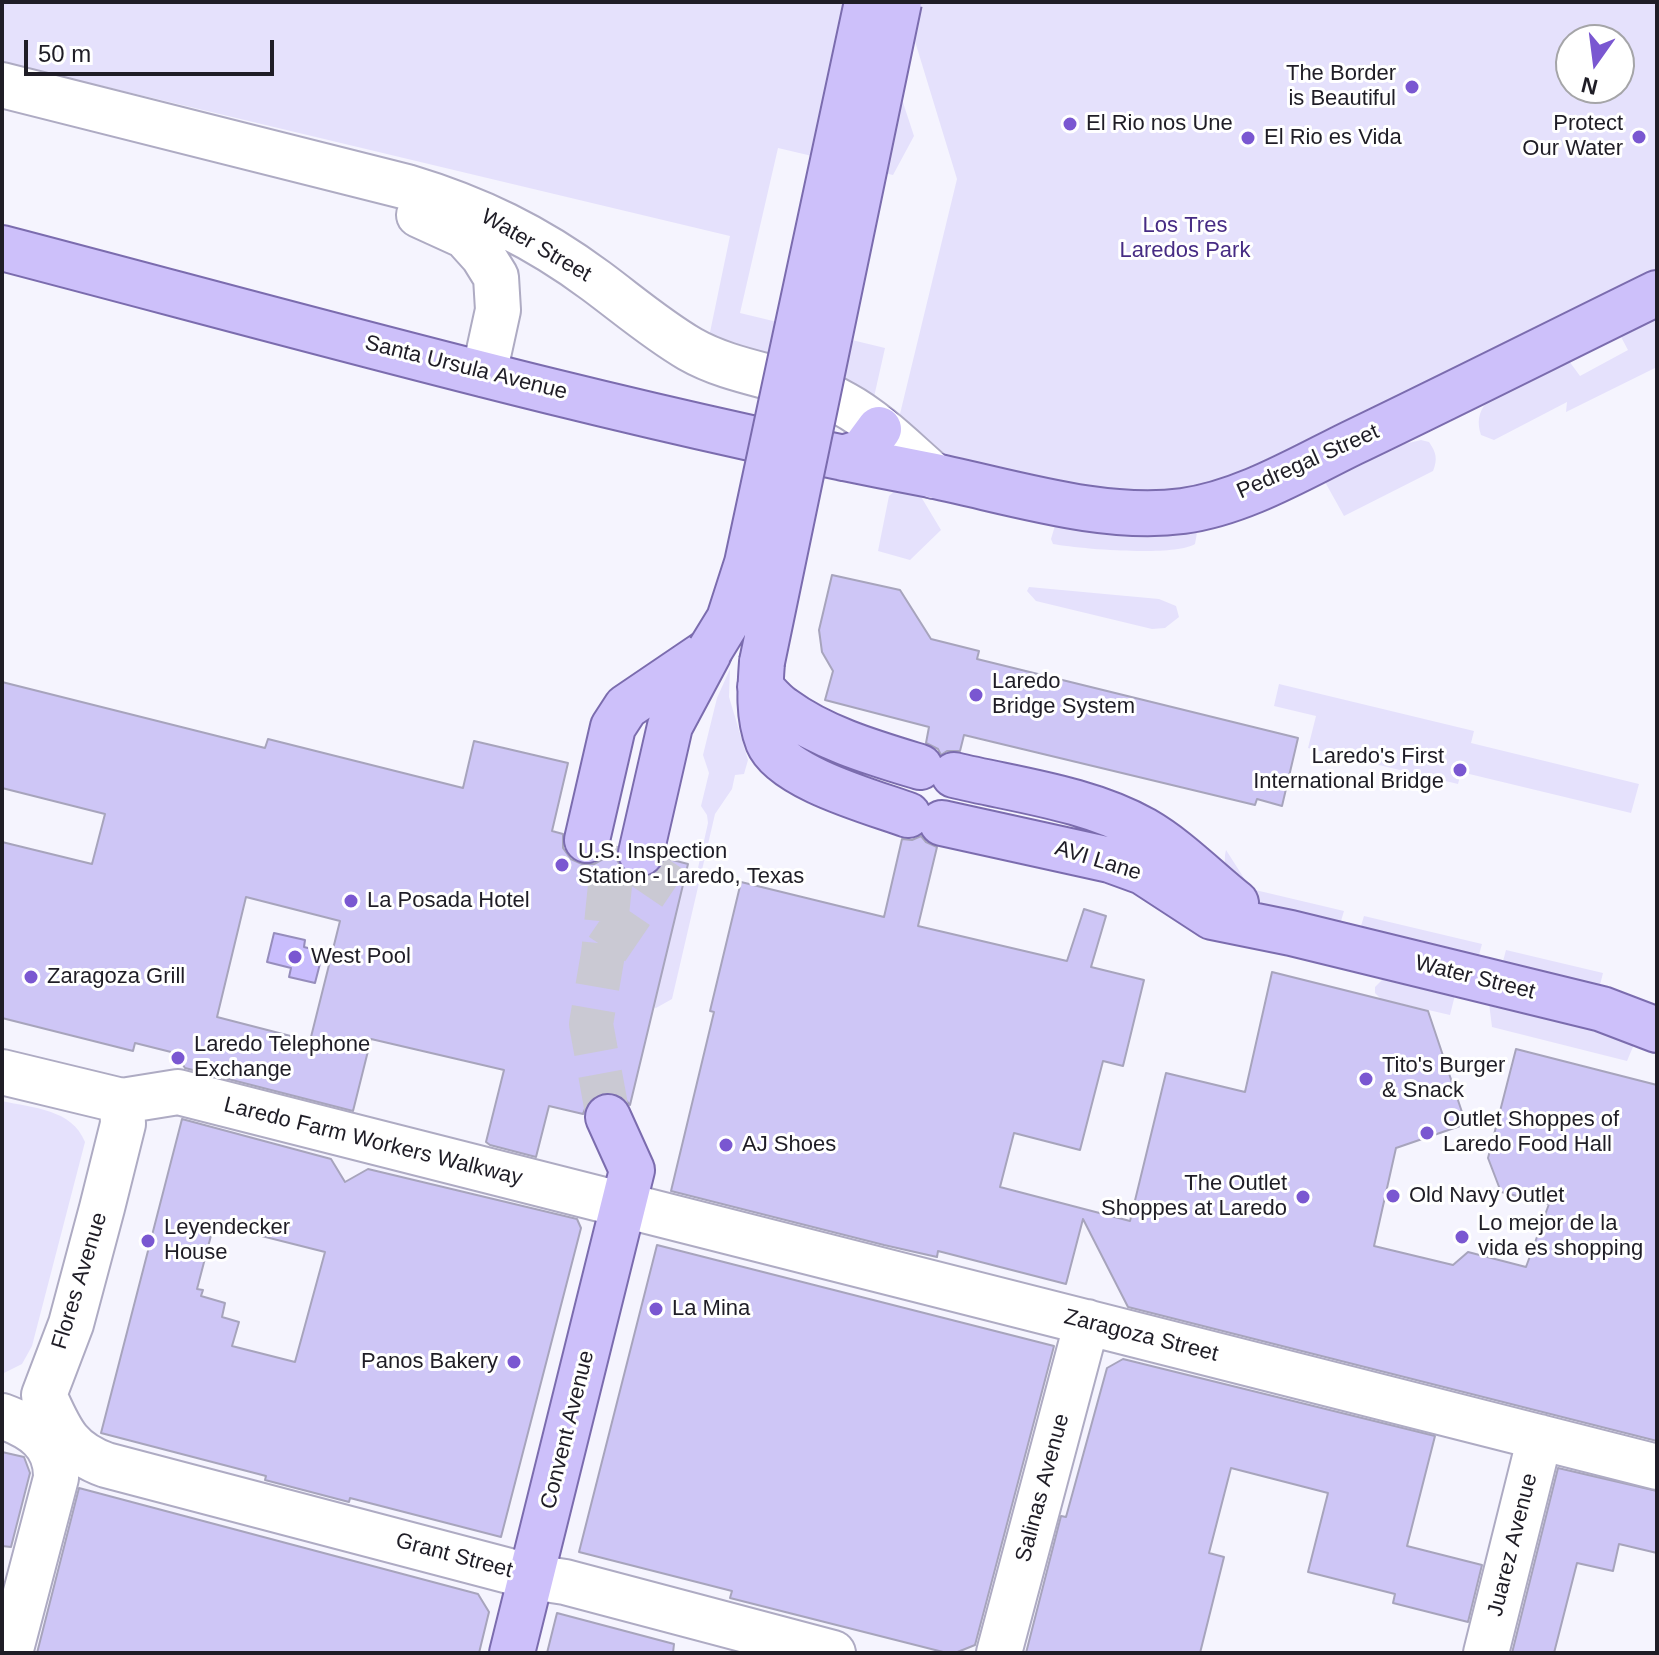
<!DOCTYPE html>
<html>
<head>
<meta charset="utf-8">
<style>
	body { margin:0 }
	#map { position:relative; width:1659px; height:1655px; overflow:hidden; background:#f5f4fe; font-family:Helvetica,sans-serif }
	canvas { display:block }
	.frame { position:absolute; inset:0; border:4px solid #1f1d26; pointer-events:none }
	.north { position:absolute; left:1555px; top:24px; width:80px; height:80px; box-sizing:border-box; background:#fff; border:2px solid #a5a5a8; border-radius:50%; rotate:194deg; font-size:22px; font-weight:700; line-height:32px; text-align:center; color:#1f1d26 }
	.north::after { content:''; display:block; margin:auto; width:28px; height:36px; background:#7a57d1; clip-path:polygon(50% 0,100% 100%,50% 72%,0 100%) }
	.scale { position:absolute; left:24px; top:40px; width:250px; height:36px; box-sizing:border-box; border:4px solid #1f1d26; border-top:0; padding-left:10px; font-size:24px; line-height:28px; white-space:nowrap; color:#1f1d26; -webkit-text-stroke:6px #fff; paint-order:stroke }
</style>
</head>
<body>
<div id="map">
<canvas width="1659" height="1655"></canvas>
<div class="frame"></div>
<div class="north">N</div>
<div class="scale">50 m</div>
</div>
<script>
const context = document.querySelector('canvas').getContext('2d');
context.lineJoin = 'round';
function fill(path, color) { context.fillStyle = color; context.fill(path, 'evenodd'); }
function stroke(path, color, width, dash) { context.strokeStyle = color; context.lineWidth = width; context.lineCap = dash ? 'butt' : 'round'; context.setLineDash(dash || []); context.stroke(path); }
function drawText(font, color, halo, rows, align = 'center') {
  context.font = font + ' Helvetica,sans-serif'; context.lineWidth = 6; context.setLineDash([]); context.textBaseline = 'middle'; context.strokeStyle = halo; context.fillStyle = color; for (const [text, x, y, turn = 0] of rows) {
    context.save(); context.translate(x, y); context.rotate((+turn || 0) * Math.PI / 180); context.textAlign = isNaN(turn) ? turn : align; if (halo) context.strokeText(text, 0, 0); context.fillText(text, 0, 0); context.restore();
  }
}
fill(new Path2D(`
	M2,2H870L914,136L893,175L778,148L740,313L885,348L874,397L837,374L708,342L730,236L2,62Z
	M903,2H1657V268L1319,436L1203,487L1164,493L1115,494L958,460L936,451L899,418L957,179ZM1571,40H1619V88H1571Z
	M1657,316V367L1566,412L1567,402L1494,440L1481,435C1477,423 1478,412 1487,402L1569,361L1580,376L1628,350L1620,335Z
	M1421,440L1429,442C1436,452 1438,459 1433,471L1344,516L1325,482L1400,445Z
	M897,489L920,495L941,530L910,560L878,551L889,496Z
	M1057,519L1198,527L1195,544C1174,557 1080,549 1053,544L1051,539Z
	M1029,587L1159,599L1176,606L1179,617L1165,628L1152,629L1036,601L1027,591Z
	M730,669L729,697L748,760L744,774L735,775L732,789L715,814L672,999L656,1008L653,1007L683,883H693L696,877L708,823L707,815L701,806L709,773L703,755L717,698Z
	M1279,684L1474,731L1471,743L1639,784L1631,813L1461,772L1458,784L1308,748L1316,716L1274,706Z
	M1226,850L1251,889L1344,911L1341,921L1361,926L1364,916L1482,944L1479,955L1474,960L1276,911C1252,901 1218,879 1226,850Z
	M1506,950L1603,973L1600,985L1581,980L1579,987L1502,965Z
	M1384,978L1455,995L1450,1015L1381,999L1375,993V987Z
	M1489,1003L1607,1031L1635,1042L1627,1061L1492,1027Z
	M2,1101C33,1108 72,1109 85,1142L32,1346L22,1364L2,1374Z`), '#e5e1fc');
const water = new Path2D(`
	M274,933L305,940L304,947L323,952L315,983L289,977L291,968L267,962Z`);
fill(water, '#c9bdfd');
stroke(water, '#968dbc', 2);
const building = new Path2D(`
	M832,575L900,590L931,639L979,651L977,659L1298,738L1282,806L1257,799L1255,805L964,735L960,751H947L941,755L938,749L926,743L929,727L825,700L833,671L822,652L819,630Z
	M2,682L265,748L268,739L463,788L474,741L568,763L552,831L563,834V848L571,859L582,864H594L605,858L611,846L617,847V860L624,871L636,877H648L659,870L665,858L688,864L630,1105L622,1096L610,1092L597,1095L588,1102L583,1114L549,1106L536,1157L490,1145L486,1142L504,1070L371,1039L353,1111L185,1068L175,1053L135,1043L133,1051L2,1018V842L92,864L105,814L2,788ZM246,897L340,921L310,1041L217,1017Z
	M921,836L926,842L937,847L918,926L1067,961L1084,909L1106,916L1091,967L1144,980L1123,1066L1103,1061L1080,1150L1014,1133L1000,1187L1130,1221L1166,1073L1245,1092L1272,972L1428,1011L1466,1124L1396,1148L1374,1246L1453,1265L1468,1252L1526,1267L1549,1204L1501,1192L1488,1158L1516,1049L1657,1085V1441L1128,1307L1083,1219L1066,1284L938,1251L937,1257L884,1245L671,1191L714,1012L710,1011L741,882L884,917L902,839L912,840Z
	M182,1119L331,1159L345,1182L368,1169L577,1219L581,1228L501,1537L350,1498L349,1502L265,1480L266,1476L101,1433ZM214,1224L325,1252L295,1362L232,1346L239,1322L222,1317L225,1303L201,1296L203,1290L197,1289Z
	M657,1245L1054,1346L975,1645L955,1653H947L730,1598L732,1591L579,1552Z
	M1123,1359L1435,1436L1407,1546L1482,1565L1468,1622L1393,1603L1395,1594L1308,1572L1328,1493L1231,1468L1209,1553L1224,1557L1200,1653H1026L1061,1516L1066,1517L1107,1368Z
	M2,1452L24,1457L30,1473L11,1547L2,1546Z
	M1558,1468L1657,1491V1553L1619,1544L1613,1571L1577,1563L1554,1653H1512Z
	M79,1488L478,1594L489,1612L479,1653H37Z
	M557,1613L674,1644L673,1653H547Z`);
fill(building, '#cec6f6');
stroke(building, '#a7a4bc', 2);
stroke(new Path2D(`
	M607,949L668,859
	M608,1117L591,1024L603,954L614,846`), '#cac9d3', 44, [44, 22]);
const minor = new Path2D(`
	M2,85L407,187C477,208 537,237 596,281C627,304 656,329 690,349C737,376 797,377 844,404C877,422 906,452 934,476
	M419,215L465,236L483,256L496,277L498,310L484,374
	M2,1072L122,1101L178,1092L1657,1467
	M122,1101L123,1124L102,1208L71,1324L44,1395C60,1430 67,1451 106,1465L532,1577L565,1582L833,1653
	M2,1416C32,1427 57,1442 56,1478L10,1653
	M999,1653L1087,1322
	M1486,1653L1540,1437`);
const major = new Path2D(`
	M2,248C308,328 614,415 925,474C1006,490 1101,522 1183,511C1242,503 1299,469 1352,443C1454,394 1555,343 1657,293
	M843,458L862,452L879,429
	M762,662C760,689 758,716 768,742C783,778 872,802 908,815
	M760,687C767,694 774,703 783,709C822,738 874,753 920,767
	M954,775C1016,790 1087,798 1144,830C1177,849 1206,879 1236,903
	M942,823L1110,860L1143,872L1212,917L1291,933L1602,1009L1657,1030
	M587,840L613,727L626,707L710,650
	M641,853L670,726L709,653
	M512,1653L632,1170L608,1117`);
stroke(minor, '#aeabc3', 48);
stroke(major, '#7b6cae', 48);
stroke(minor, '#fff', 44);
stroke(major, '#cdc0fa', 44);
const majorBridge = new Path2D(`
	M710,650L729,619L747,563L867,2
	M762,662L899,2`);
stroke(majorBridge, '#7b6cae', 48, []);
stroke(majorBridge, '#cdc0fa', 44);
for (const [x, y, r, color] of [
	[1412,87,8,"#7a57d1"],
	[1070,124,8,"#7a57d1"],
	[1639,137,8,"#7a57d1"],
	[1248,138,8,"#7a57d1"],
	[976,695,8,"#7a57d1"],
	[1460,770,8,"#7a57d1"],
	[562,865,8,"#7a57d1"],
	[351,901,8,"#7a57d1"],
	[295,957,8,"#7a57d1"],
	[31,977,8,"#7a57d1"],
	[178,1058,8,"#7a57d1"],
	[1366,1079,8,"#7a57d1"],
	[1427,1133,8,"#7a57d1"],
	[726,1145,8,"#7a57d1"],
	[1393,1196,8,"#7a57d1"],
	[1303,1197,8,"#7a57d1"],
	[1462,1237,8,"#7a57d1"],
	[148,1241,8,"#7a57d1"],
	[656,1309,8,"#7a57d1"],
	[514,1362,8,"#7a57d1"]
]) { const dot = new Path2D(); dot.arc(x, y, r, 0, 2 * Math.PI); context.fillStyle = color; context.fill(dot); stroke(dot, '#fff', 3); }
drawText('22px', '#1f1d26', '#fff', [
	["The Border",1396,74,"right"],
	["is Beautiful",1396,99,"right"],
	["El Rio nos Une",1086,124],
	["Protect",1623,124,"right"],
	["Our Water",1623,149,"right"],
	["El Rio es Vida",1264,138],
	["Laredo",992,682],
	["Bridge System",992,707],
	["Laredo's First",1444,757,"right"],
	["International Bridge",1444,782,"right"],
	["U.S. Inspection",578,852],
	["Station - Laredo, Texas",578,877],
	["La Posada Hotel",367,901],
	["West Pool",311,957],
	["Zaragoza Grill",47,977],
	["Laredo Telephone",194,1045],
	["Exchange",194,1070],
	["Tito's Burger",1382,1066],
	["& Snack",1382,1091],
	["Outlet Shoppes of",1443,1120],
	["Laredo Food Hall",1443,1145],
	["AJ Shoes",742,1145],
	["The Outlet",1287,1184,"right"],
	["Shoppes at Laredo",1287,1209,"right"],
	["Old Navy Outlet",1409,1196],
	["Lo mejor de la",1478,1224],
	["vida es shopping",1478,1249],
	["Leyendecker",164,1228],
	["House",164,1253],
	["La Mina",672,1309],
	["Panos Bakery",498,1362,"right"]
], 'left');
drawText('22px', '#472c84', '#fff', [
	["Los Tres",1185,226],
	["Laredos Park",1185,251]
]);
drawText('22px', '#1f1d26', '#fff', [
	["Water Street",536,246,30],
	["Santa Ursula Avenue",466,368,14],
	["Pedregal Street",1308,462,-24],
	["AVI Lane",1098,861,17],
	["Water Street",1475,978,14],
	["Laredo Farm Workers Walkway",373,1142,14],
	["Flores Avenue",80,1281,-73],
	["Zaragoza Street",1141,1336,14],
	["Convent Avenue",568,1430,-76],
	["Salinas Avenue",1043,1488,-75],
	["Juarez Avenue",1513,1545,-76],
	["Grant Street",454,1556,15]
]);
</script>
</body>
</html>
